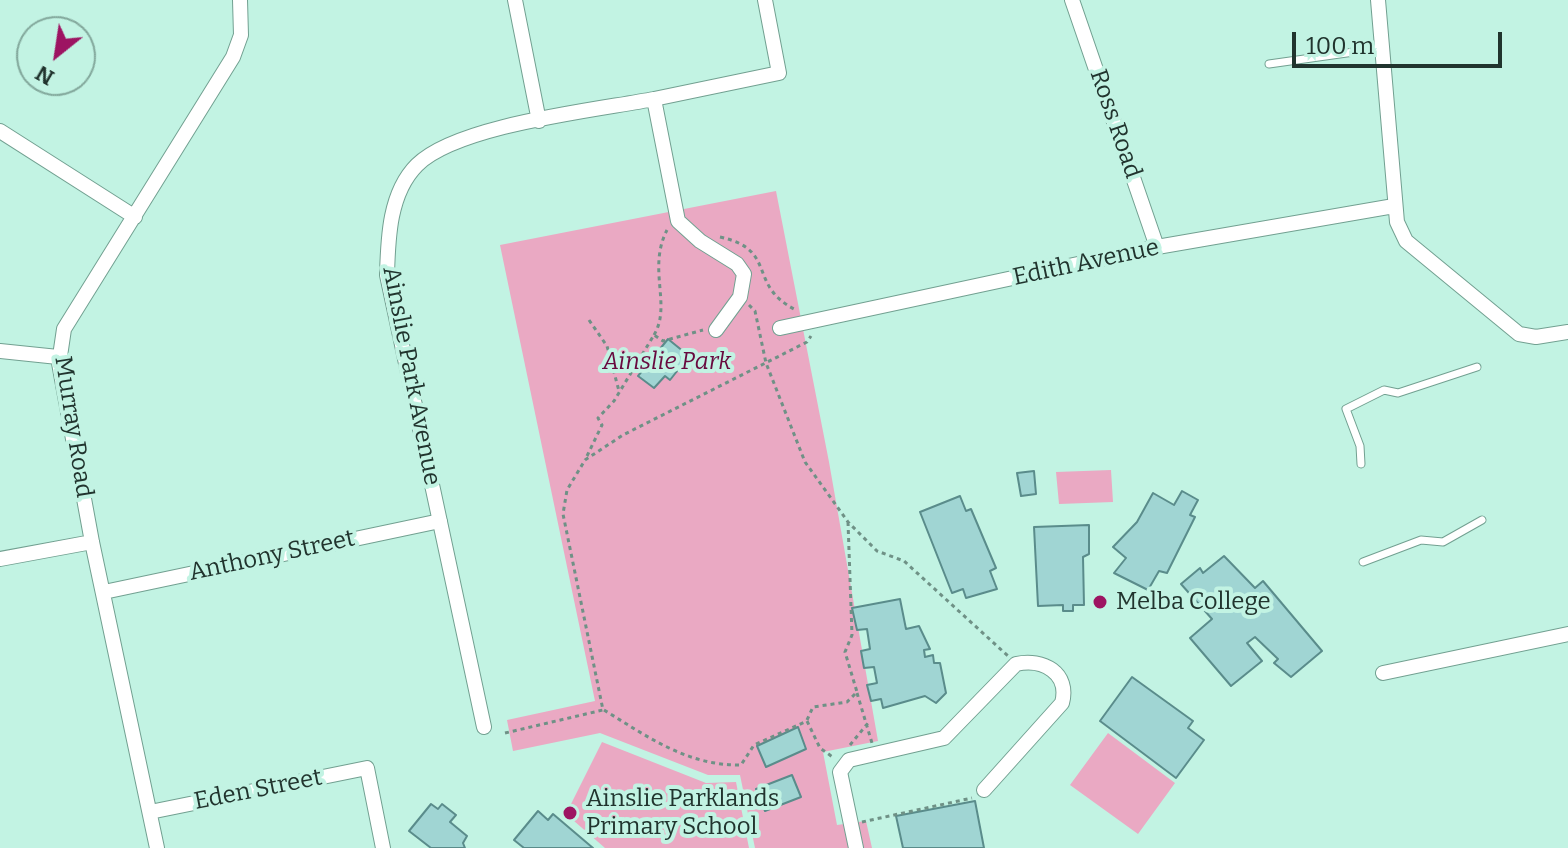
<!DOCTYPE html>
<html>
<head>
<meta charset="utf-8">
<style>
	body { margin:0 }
	#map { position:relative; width:1568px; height:848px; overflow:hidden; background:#c2f3e3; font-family:Bitter,serif }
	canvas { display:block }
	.north { position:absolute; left:16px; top:16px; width:80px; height:80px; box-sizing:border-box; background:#c2f3e3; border:2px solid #82a79b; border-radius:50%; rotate:210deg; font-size:22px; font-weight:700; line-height:32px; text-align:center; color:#21342e }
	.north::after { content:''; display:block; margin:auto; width:28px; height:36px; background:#9d1462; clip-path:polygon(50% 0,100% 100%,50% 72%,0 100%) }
	.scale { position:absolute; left:1292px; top:32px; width:210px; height:36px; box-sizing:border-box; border:4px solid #21342e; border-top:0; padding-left:10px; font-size:24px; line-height:28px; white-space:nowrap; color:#21342e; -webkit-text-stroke:6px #c2f3e3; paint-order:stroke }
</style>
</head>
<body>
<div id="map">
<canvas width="1568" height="848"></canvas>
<div class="north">N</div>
<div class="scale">100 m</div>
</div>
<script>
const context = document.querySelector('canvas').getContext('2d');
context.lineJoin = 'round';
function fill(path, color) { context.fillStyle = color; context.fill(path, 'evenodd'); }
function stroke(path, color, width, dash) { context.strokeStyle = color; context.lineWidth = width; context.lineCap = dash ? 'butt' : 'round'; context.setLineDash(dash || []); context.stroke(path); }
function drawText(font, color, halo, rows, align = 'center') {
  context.font = font + ' Bitter,serif'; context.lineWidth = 8; context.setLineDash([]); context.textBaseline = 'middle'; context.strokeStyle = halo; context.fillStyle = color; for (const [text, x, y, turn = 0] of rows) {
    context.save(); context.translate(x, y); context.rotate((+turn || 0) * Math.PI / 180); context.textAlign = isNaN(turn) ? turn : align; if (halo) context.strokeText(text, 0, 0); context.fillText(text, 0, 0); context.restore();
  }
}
fill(new Path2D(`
	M776,191L829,462L878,741L823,752L837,825L866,821L872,848H755L740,775H708L600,733L513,751L507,720L595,701L500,245Z
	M1111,470L1113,502L1059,504L1056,472Z
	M1108,733L1175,783L1138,834L1070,785Z
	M602,742L706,783L736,782L749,848H605L566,814Z`), '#eaa9c3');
const building = new Path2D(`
	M668,339L689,356L670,380L665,376L654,388L638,376Z
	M1034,471L1036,494L1021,496L1017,473Z
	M1182,491L1198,500L1190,515L1195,517L1167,573L1159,571L1148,590L1114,573L1126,558L1113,547L1137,522L1153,493L1174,505Z
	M960,496L966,511L971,509L996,568L990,571L997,589L966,598L963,589L952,593L920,512Z
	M1089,525V554L1083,557L1084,605H1073V611H1063V605L1038,606L1034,527Z
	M1224,556L1255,588L1263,581L1322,651L1291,677L1274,663L1278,659L1255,637L1247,643L1262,661L1231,686L1190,638L1212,619L1181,584L1200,568L1203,573Z
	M900,599L906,629L919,626L930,649L924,650L925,657L933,655L934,663H940L946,693L936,703L925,696L883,708L881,699L871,701L867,685L877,683L874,667L864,668L861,651L870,649L867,629L857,630L852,608Z
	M1132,677L1193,721L1188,728L1204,740L1176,778L1100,721Z
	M798,727L806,749L766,767L757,746Z
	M792,775L801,797L765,811L756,789Z
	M975,801L984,848H903L896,816Z
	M431,804L438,809L442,804L456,815L450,822L467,836L463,843L465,848H431L409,831Z
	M538,811L548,820L553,814L593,848H524L514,840Z`);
fill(building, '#a0d5d3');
stroke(building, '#5a8c8b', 2);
const lane = new Path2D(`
	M1269,64L1382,48
	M1361,464L1360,446L1346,409L1384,390L1398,393L1477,367
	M1363,562L1421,540L1443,542L1482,520`);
const street = new Path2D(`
	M515,0L539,121
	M1072,0L1157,247
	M1378,0L1397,222L1406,241L1519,334L1536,337L1568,332
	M654,99L779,73L765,0
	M0,131L135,217
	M780,328L1157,247L1394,206
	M0,351L58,357
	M0,559L92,542
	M104,592L440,521
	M1383,673L1568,634
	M484,727L387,275C388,239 389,193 417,165C457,125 596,110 654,99L678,221L700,241L737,264L744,274L740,297L716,330
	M150,812L367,768L383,848
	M157,848L92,542L59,363L64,329L233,57L241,35L240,0
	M856,848L840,772L849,760L944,738L1016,664C1043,658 1070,673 1062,703L984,790`);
stroke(lane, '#72a091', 9);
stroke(street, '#72a091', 16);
stroke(new Path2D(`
	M720,237C779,250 746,285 796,310
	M749,305L755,311L766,363L805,462L848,522L877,551L904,561L1008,656
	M589,320L607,346L619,391
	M654,335C672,305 647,269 667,230
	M587,456L602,425L598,418L614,401L654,335L663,341L703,330
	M857,693L872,743
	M604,710C648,737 688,766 741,765L754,745L807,721L820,748L834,758
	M807,720L813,707L847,702L857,692L845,652L852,635L848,522
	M505,733L603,710L563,514L567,490L585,460L623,435L807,342L811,336
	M850,745L868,723
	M862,822L972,798`), '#6f9186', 3, [4, 4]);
stroke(lane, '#fff', 7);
stroke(street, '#fff', 14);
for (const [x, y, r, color] of [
	[1100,602,8,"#9d1462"],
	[570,813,8,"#9d1462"]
]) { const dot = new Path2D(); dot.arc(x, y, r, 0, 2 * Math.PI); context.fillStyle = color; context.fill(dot); stroke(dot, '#c2f3e3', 3); }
drawText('24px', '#21342e', '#c2f3e3', [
	["Ross Road",1115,124,71],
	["Edith Avenue",1086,263,-12],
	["Ainslie Park Avenue",411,376,79],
	["Murray Road",73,427,81],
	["Anthony Street",272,556,-12],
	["Eden Street",258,790,-11]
]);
drawText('italic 24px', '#680a3f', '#c2f3e3', [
	["Ainslie Park",667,362]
]);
drawText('24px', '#21342e', '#c2f3e3', [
	["Melba College",1116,602],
	["Ainslie Parklands",586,799],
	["Primary School",586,827]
], 'left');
</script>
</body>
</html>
